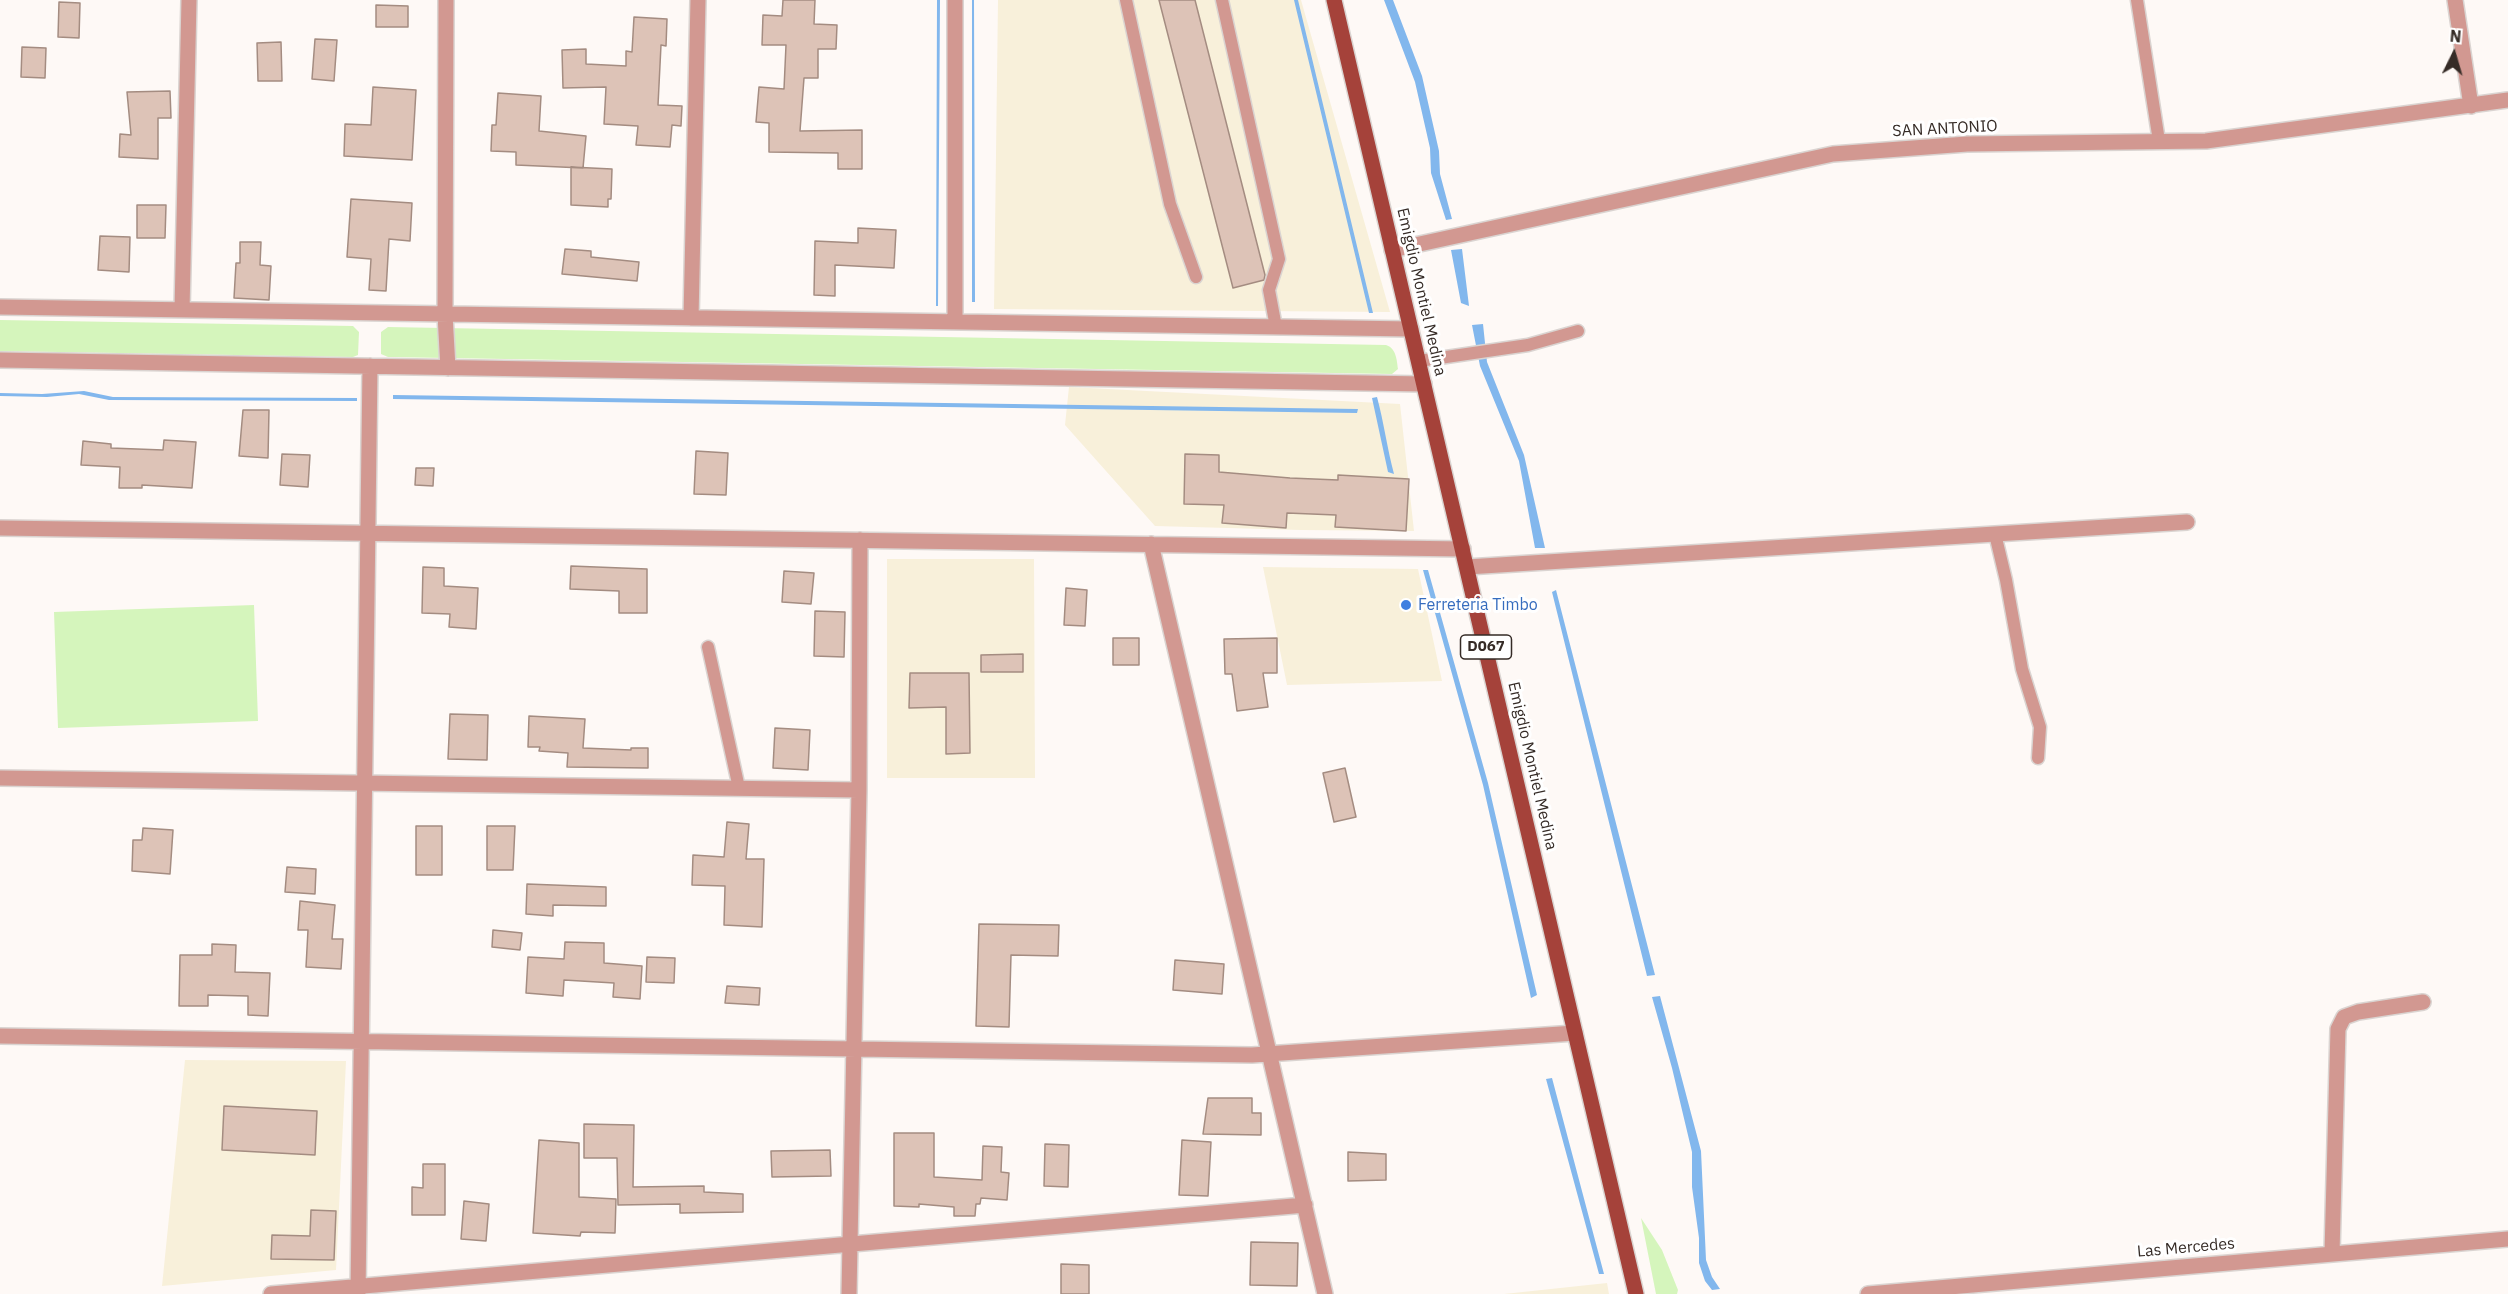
<!DOCTYPE html>
<html>
<head>
<meta charset="utf-8">
<style>
	body { margin:0 }
	#map { position:relative; width:2508px; height:1294px; overflow:hidden; background:#fef9f6; font-family:"IBM Plex Sans",sans-serif }
	canvas { display:block }
	.north { position:absolute; left:2424px; top:24px; width:60px; height:60px; -webkit-text-stroke:4px #fff; paint-order:stroke; rotate:5deg; font-size:16px; font-weight:700; line-height:24px; text-align:center; color:#352b26 }
	.north::after { content:''; display:block; margin:auto; width:21px; height:27px; background:#352b26; clip-path:polygon(50% 0,100% 100%,50% 72%,0 100%) }
</style>
</head>
<body>
<div id="map">
<canvas width="2508" height="1294"></canvas>
<div class="north">N</div>
</div>
<script>
const context = document.querySelector('canvas').getContext('2d');
context.lineJoin = 'round';
function fill(path, color) { context.fillStyle = color; context.fill(path, 'evenodd'); }
function stroke(path, color, width, dash) { context.strokeStyle = color; context.lineWidth = width; context.lineCap = dash ? 'butt' : 'round'; context.setLineDash(dash || []); context.stroke(path); }
function drawText(font, color, halo, rows, align = 'center') {
  context.font = font + ' "IBM Plex Sans",sans-serif'; context.lineWidth = 6; context.setLineDash([]); context.textBaseline = 'middle'; context.strokeStyle = halo; context.fillStyle = color; for (const [text, x, y, turn = 0] of rows) {
    context.save(); context.translate(x, y); context.rotate((+turn || 0) * Math.PI / 180); context.textAlign = isNaN(turn) ? turn : align; if (halo) context.strokeText(text, 0, 0); context.fillText(text, 0, 0); context.restore();
  }
}
fill(new Path2D(`
	M998,0H1301L1390,312L994,309Z
	M1069,387L1400,404L1414,531L1301,530L1155,526L1065,425Z
	M887,559H1034L1035,778H887Z
	M1263,567L1418,569L1442,681L1287,685Z
	M185,1060L346,1061L336,1270L162,1286Z
	M1607,1283L1609,1294H1504Z`), '#f8f0da');
fill(new Path2D(`
	M0,320L353,326L359,332L358,355L353,357L0,351Z
	M388,327L1386,345C1396,348 1397,360 1398,369L1392,374L388,357L381,354V332Z
	M254,605L258,721L58,728L54,612Z
	M1641,1218L1662,1250L1678,1290L1677,1294H1656Z`), '#d5f5bc');
fill(new Path2D(`
	M937,0H940L938,306H936Z
	M972,0H974L975,302H972Z
	M1294,0H1298L1373,313H1369Z
	M1384,0H1393L1422,76L1439,151L1440,174L1452,219L1446,220L1431,173L1430,148L1415,82Z
	M1462,249L1469,306L1461,303L1451,250Z
	M1483,324L1487,362L1524,455L1545,548H1535L1519,461L1480,366L1472,325Z
	M84,391L113,397L357,398V401L109,400L79,394L47,397L0,396V393L42,394Z
	M393,395L1358,409L1357,413L393,399Z
	M1377,397C1384,423 1387,448 1394,474L1388,472L1372,398Z
	M1423,570H1428L1488,783L1537,995L1531,998L1483,785Z
	M1556,590L1655,975L1647,976L1552,592Z
	M1660,996L1701,1151L1706,1260L1712,1277L1720,1289L1712,1290L1705,1281L1699,1263V1238L1692,1187V1152L1672,1068L1652,997Z
	M1552,1078L1604,1274H1599L1546,1079Z`), '#82b7ed');
const building = new Path2D(`
	M783,0H815L814,24L837,25L836,49H818V78H804L800,131L862,130V169H838V153L769,152V123L756,122L759,87L784,89L786,45H762L763,15L782,16Z
	M1159,0H1195L1265,275L1264,280L1233,288Z
	M59,2L80,3L79,38L58,37Z
	M376,5L408,6V27H376Z
	M634,17L667,19L666,46L661,45L658,105L682,106L681,126L672,125L670,147L636,145L638,126L604,124L606,87L563,88L562,50L586,49V64L626,66V51L632,52Z
	M315,39L337,40L334,81L312,79Z
	M281,42L282,81H258L257,43Z
	M22,47L46,48L45,78L21,77Z
	M373,87L416,90L412,160L344,156L345,124L371,125Z
	M170,91L171,118H158V159L119,157L120,134L131,135L127,92Z
	M498,93L541,96L539,131L586,136L583,168L516,165V152L491,151L492,125H496Z
	M571,167L612,169L611,199H608V207L571,205Z
	M351,199L412,203L410,241L389,239L386,291L369,290L371,259L347,257Z
	M137,205H166L165,238H137Z
	M858,228L896,230L894,268L835,265V296L814,295L815,241L858,243Z
	M100,236L130,237L129,272L98,270Z
	M240,242H261L260,265L271,266L269,300L234,298L236,263H240Z
	M565,249L591,251V257L639,262L637,281L562,274Z
	M243,410H269L268,458L239,456Z
	M164,440L196,442L192,488L142,485V488H119L120,467L81,465L83,441L111,444V448L163,450Z
	M696,451L728,453L726,495L694,494Z
	M282,454L310,455L308,487L280,485Z
	M1185,454L1219,455V472L1290,478L1338,480V475L1409,479L1406,531L1335,527L1336,515L1287,513L1286,528L1222,523L1224,505L1184,504Z
	M416,468H434L433,486L415,485Z
	M571,566L647,569V613H619V591L570,589Z
	M423,567L444,568V586L478,588L476,629L449,627L450,614L422,613Z
	M784,571L814,573L811,604L782,602Z
	M1066,588L1087,590L1085,626L1064,625Z
	M815,611L845,612L844,657L814,656Z
	M1113,638H1139V665H1113Z
	M1277,638V673H1263L1268,707L1237,711L1232,674H1225L1224,639Z
	M1023,654V672H981V655Z
	M910,673H969L970,753L946,754V707L909,708Z
	M450,714L488,715L487,760L448,759Z
	M529,716L585,719L583,748L631,750V748H648V768L567,767L568,753L539,751L540,747H528Z
	M775,728L810,730L808,770L773,768Z
	M1345,768L1356,817L1334,822L1323,773Z
	M727,822L749,824L746,859H764L762,927L724,925L725,886L692,885L693,855L724,857Z
	M416,826H442V875H416Z
	M487,826H515L513,870H487Z
	M143,828L173,830L170,874L132,871L133,840H142Z
	M287,867L316,869L315,894L285,892Z
	M527,884L606,887V906L553,905V916L526,914Z
	M300,901L335,905L332,939H343L341,969L306,967L308,930H298Z
	M979,924L1059,925L1058,956L1011,955L1009,1027L976,1026Z
	M493,930L522,933L520,950L492,947Z
	M565,942L604,943V963L642,966L640,999L613,997L614,983L564,980L563,996L526,993L528,957L564,959Z
	M212,944L236,945L235,972L270,973L268,1016L248,1015V996L208,995V1006H179L180,955H212Z
	M647,957L675,958L674,983L646,982Z
	M1175,960L1224,964L1222,994L1173,990Z
	M727,986L760,988L759,1005L725,1003Z
	M1208,1098H1252V1113H1261V1135L1203,1134Z
	M224,1106L317,1111L315,1155L222,1150Z
	M584,1124L634,1125L633,1187L704,1186V1192L743,1194V1212L680,1213V1204L618,1205L617,1158H584Z
	M894,1133H934V1177L982,1180L983,1146L1002,1147L1001,1172L1009,1173L1007,1200L981,1198L980,1204H976L975,1216H954V1207L919,1204V1207L894,1206Z
	M539,1140L579,1143V1197L616,1199L615,1233L581,1232L580,1236L533,1233Z
	M1182,1140L1211,1142L1208,1196L1179,1195Z
	M1045,1144L1069,1145L1068,1187L1044,1186Z
	M830,1150L831,1176L772,1177L771,1151Z
	M1348,1152L1386,1154V1180L1348,1181Z
	M423,1164H445V1215H412V1187L423,1188Z
	M464,1201L489,1204L486,1241L461,1239Z
	M311,1210L336,1211L334,1260L271,1259L272,1235L310,1236Z
	M1251,1242L1298,1243L1297,1286L1250,1285Z
	M1061,1264L1089,1265V1294H1061Z`);
fill(building, '#ddc3b7');
stroke(building, '#a48c81', 1.5);
const service = new Path2D(`
	M1126,0L1170,204L1196,277
	M1222,0L1279,259L1269,290L1276,327
	M2137,0L2159,141
	M1419,361L1528,345L1578,331
	M1995,534L2006,580L2022,669L2040,727L2038,758
	M708,647L739,788`);
const minor = new Path2D(`
	M446,0L445,315L448,368
	M955,0V322
	M2455,0L2471,106
	M1392,250L1833,154L1967,144L2206,141L2508,100
	M0,307L1411,329
	M182,310L189,0
	M691,318L698,0
	M0,360L1424,384
	M0,528L1463,549
	M1151,544L1325,1294
	M1467,567L2187,522
	M0,778L859,790
	M0,1036L1252,1055L1575,1033
	M2332,1253L2338,1029L2344,1017L2358,1012L2423,1002
	M271,1294L1305,1205
	M358,1294L370,366
	M849,1294L859,790L860,540
	M1868,1294L2508,1239`);
const primary = new Path2D(`
	M1334,0L1636,1294`);
stroke(service, '#dad4d1', 15);
stroke(minor, '#dad4d1', 18);
stroke(primary, '#dad4d1', 18);
stroke(service, '#d29891', 12);
stroke(minor, '#d29891', 15);
stroke(primary, '#a5423a', 15);
for (const [x, y, r, color] of [
	[1406,605,6,"#3f7fe0"]
]) { const dot = new Path2D(); dot.arc(x, y, r, 0, 2 * Math.PI); context.fillStyle = color; context.fill(dot); stroke(dot, '#fff', 2); }
for (const [x, y, w] of [
	[1486,647,51]
]) { const box = new Path2D(); box.roundRect(x - w / 2, y - 12, w, 24, 4.5); context.fillStyle = '#fff'; context.fill(box); stroke(box, '#352b26', 1.5); }
drawText('bold 15px', '#352b26', null, [
	["D067",1486,647]
]);
drawText('16px', '#352b26', '#fff', [
	["SAN ANTONIO",1945,129,-3],
	["Emigdio Montiel Medina",1421,292,77],
	["Emigdio Montiel Medina",1532,766,77],
	["Las Mercedes",2186,1248,-5]
]);
drawText('16px', '#366cbe', '#fff', [
	["Ferreteria Timbo",1418,605]
], 'left');
</script>
</body>
</html>
